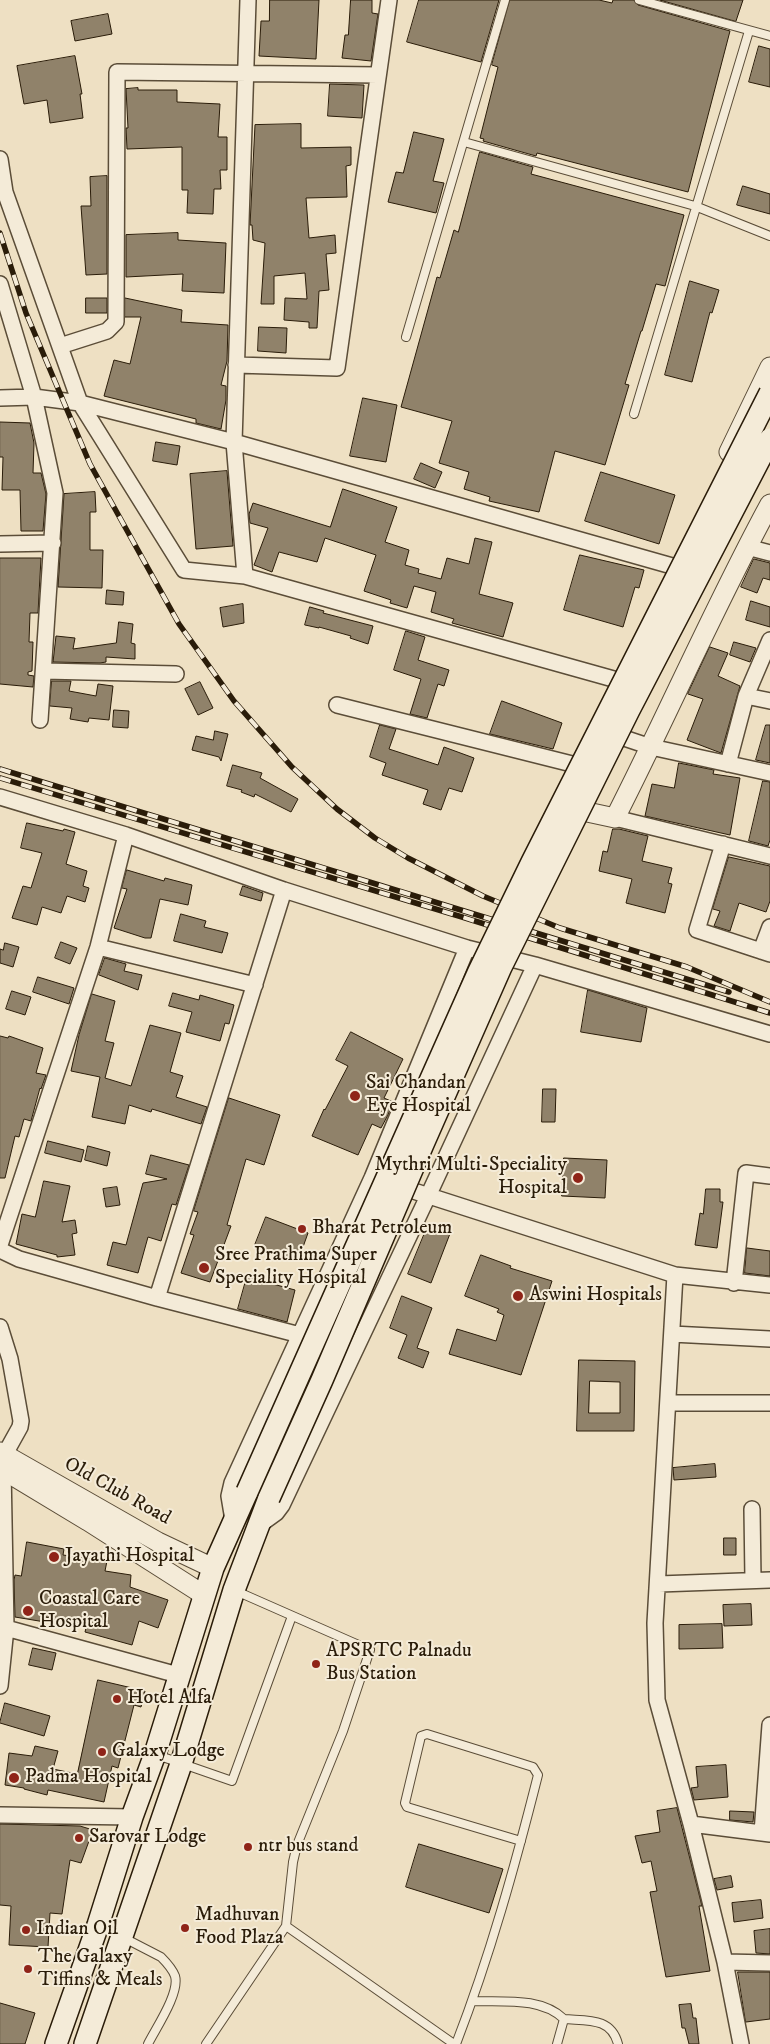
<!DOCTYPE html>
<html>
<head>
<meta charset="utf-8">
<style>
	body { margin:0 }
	canvas { display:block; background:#eee0c3 }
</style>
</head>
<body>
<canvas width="770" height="2044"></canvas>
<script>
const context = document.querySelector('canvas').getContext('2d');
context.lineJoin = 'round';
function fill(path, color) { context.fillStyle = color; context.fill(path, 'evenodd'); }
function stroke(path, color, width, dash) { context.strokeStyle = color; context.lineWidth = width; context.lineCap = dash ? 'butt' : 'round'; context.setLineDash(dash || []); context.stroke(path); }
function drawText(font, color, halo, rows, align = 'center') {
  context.font = font + ' "IM FELL DW Pica",serif'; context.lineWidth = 4; context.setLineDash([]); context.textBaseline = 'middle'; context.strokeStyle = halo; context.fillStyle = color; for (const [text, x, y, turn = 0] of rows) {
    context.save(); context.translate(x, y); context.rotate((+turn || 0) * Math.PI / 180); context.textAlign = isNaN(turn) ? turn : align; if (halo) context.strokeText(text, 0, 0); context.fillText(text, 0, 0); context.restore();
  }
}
const building = new Path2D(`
	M270,0H319L316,59L259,56L261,21H269Z
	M351,0H372V13L378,14L371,61L342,58L345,35H348Z
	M419,0H499L481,62L407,42Z
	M510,0H599L612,3L613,0H634L638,5L730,31L688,192L537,153L536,156L483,141L484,139L480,138L498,67L492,65Z
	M660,0H743L736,21Z
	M108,14L112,34L75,41L71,21Z
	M759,46L770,49V87L749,82Z
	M75,56L82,94H80L83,118L50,123L47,100L24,104L17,66Z
	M330,84L364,85L362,118L328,116Z
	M138,88V90H177V102L220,104L218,137H227V170H220L221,189H214L213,214L187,213L188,190H182V147L127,149L126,128H128L126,89Z
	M301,124V148L351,147V165L346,166L347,197L306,198L309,238L335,235L336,253L326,254L329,290L319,291L317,328H309V322L284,320L285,298L307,299L305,273L274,276V304H261L265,243L253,240L252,225H250L255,125Z
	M414,132L444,139L433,181L444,183L436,213L388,202L396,172L403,173Z
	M480,152L533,167L531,174L684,215L665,286L656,284L642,331H641L625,384L629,385L605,465L555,451L539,512L489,501L490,497L464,489L469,472L439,463L452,421L401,407L437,277L440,278L454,230L458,232Z
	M107,176V274L86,275L81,206H91L90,177Z
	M743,186L770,194V214L737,205Z
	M178,233V240L226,243L224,293L182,291L183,274L126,277V235Z
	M690,281L719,290L712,313L710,312L692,382L665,375Z
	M86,298H107V313H86Z
	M125,298L182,310L181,322L228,325L227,361L221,385L226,386V400L221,429L196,423V419L104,396L114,360L130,364L141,317H125Z
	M259,327L287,328L286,353L258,351Z
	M363,398L397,405L386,462L350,456Z
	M0,422L30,423L34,443L33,473H41L46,494L43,531H21L20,490H2L3,457H0Z
	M156,442L180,446L177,465L153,461Z
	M421,463L442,472L435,488L414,479Z
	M227,471L233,546L196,549L190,474Z
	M601,472L675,495L659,544L585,521Z
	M343,489L397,507L385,542L409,550L405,565L419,569L418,573L441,579L447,558L469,564L475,538L492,542L479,594L513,603L503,637L452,623L454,619L431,612L436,592L414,586L407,608L390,603L391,600L364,591L376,555L325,538L317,562L279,552L272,572L254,565L268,528L250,523L249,514L253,503L330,527Z
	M95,492L96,512H90V550H103L102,588L58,587L64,494Z
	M580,555L644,570L639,588L635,587L623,627L564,610Z
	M0,558H41L38,613H30L29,642H33L32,671L28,672V675L34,676L33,687L0,684Z
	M754,559L770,563V580L763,578L757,593L741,587Z
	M107,590L124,592L123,605L106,604Z
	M751,601L770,607V627L746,620Z
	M243,604L244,623L223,627L220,608Z
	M310,607L324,611L323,613L373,626L368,644L350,638L351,636L319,627V628L305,625Z
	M119,622L133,624L131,643L135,644V659L106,657V662L100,663L53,662L56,636L75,638L73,649L116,643Z
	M406,631L425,637L418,660L449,670L444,686L438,684L427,718L410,714L421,679L394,670Z
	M734,642L756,648L750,662L730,655Z
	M710,647L728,653L718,676L740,686L721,753L687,740L703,699L688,694Z
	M52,681H71L69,691L96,696L98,684L113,686L109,720L89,718L88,722L70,719L72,708L50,706Z
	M200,682L213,708L198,715L185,689Z
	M502,701L562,723L553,749L490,734Z
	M114,710L129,711L128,728L113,727Z
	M380,725L396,729L389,749L438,765L444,747L474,758L462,792L449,788L441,810L423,804L428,790L382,775L386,763L370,757Z
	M766,725H770V763L756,760Z
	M215,731L228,734L221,761L219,757L192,750L196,736L213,740Z
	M679,763L714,770L713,774L740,778L730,835L645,816L652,784L674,788Z
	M233,765L262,773L260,778L298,799L291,812L255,794L254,797L241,792L242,790L227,786Z
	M763,781L770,782V840L768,846L749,841Z
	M27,823L63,831L64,829L75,832L66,864L87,871L83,886L89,888L85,902L67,896L61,913L42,907L37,925L12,918L23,886L31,888L42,853L21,848Z
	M613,829H619L648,836L642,861L672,868L668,883L672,884L665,913L626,903L632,879L599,871L603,851L607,852Z
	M729,857L770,866V901L766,912L739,903L730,931L714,926L720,911L713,909Z
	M127,870L164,881L165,878L192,885L188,905L160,899L151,938H145L114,928L127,889L122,888Z
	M243,886L263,893L261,901L240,895Z
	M181,914L206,921L204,927L228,933L222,953L174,941Z
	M61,942L77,948L70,964L55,958Z
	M5,943L19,947L13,967L0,963V949L3,950Z
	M105,958L126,964L124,971L142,975L138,990L99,975Z
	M38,977L74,988L69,1004L33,992Z
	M588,990L647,1008L641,1042L581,1032Z
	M12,991L31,997L25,1015L6,1009Z
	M173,993L199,1000L200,995L234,1005L229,1024L225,1023L220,1041L186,1032L192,1012L169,1006Z
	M92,994L115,1001L105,1041L114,1043L105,1078L131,1086L150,1025L181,1033L170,1072L183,1076L176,1097L207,1107L201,1124L152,1109L151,1112L129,1105L125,1124L92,1117L100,1077L71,1071L79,1035Z
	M351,1032L403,1059L384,1098L393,1102L388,1115L381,1128L372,1124L358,1155L312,1136L324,1109L325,1110L348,1066L336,1060Z
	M0,1036L8,1038L9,1036L43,1048L36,1073L46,1075L41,1089L40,1088L31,1121L24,1119L19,1137L15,1136L5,1178H0Z
	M543,1089H556L555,1122H542Z
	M229,1098L280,1115L264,1165L246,1159L227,1225L231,1226L210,1282L181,1273L194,1235L190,1234L198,1212L194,1211Z
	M48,1141L84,1150L81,1162L45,1153Z
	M88,1146L110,1152L107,1166L85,1160Z
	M151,1155L189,1165L176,1205L172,1204L161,1241L148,1237L138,1273L107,1265L113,1242L126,1245L143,1183L167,1179L146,1174Z
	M564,1158L607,1160L605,1198L562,1196Z
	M44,1181L70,1186L62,1222L75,1220L77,1233L72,1234L75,1255L57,1257V1255L16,1244L22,1214L35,1217Z
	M117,1187L120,1205L106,1207L103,1189Z
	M706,1189H720V1202H723L717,1248L695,1245L700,1213L703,1214Z
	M266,1217L308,1233L298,1261L255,1245Z
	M429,1223L451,1231L431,1283L408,1274Z
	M747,1248L770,1251V1276L745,1273Z
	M481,1255L511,1266L510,1268L552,1281L521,1375L449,1354L457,1329L496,1341L504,1315L497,1312L499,1309L465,1296Z
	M247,1277L295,1290L287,1322L238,1309Z
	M402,1296L432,1308L417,1348L429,1352L423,1368L398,1358L407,1335L390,1328Z
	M579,1360L635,1361L634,1431H577ZM590,1381L620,1382V1413H589Z
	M715,1464L716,1477L674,1480L673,1468Z
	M724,1538H736V1555H724Z
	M27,1542L64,1549L63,1555L107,1561L105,1571L131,1575L130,1587L168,1600L158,1628L139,1621L132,1645L85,1632L86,1628L46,1617L45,1622L15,1617L14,1580L15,1575L21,1576Z
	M751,1604L752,1625L724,1626L723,1605Z
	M722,1624L723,1648L679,1649V1625Z
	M33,1648L56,1653L52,1670L29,1665Z
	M98,1680L145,1691L141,1707L134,1705L118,1768L112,1766L104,1802L48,1790L47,1795L24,1789V1788L5,1785L9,1753L32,1756L35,1746L58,1751L53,1769L77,1774Z
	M5,1703L50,1716L44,1736L0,1723Z
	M726,1765L728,1797L694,1800L691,1788L698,1787L696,1767Z
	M677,1808L702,1906H699L710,1971L666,1977L650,1892L657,1891L651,1861L642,1863L635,1836L660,1832L657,1811Z
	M730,1811L754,1812L753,1822L730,1820Z
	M0,1824L80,1826L93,1830L81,1863L70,1860L62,1914L50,1913L48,1947L9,1945L11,1906L0,1905Z
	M419,1844L503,1869L489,1913L406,1887Z
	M731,1876L733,1887L717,1890L714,1879Z
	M761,1900L763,1918L734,1922L732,1903Z
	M770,1929V1954L756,1953L754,1931Z
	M738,1972H770V2019L746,2022Z
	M0,2003L35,2013L25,2044H0Z
	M691,2004L693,2018H696L699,2044H689L685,2028H682L679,2005Z`);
fill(building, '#90826a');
stroke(building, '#2a1c09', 1);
const service = new Path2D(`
	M639,0L770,36
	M464,142L695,206L770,236
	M406,337L505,0
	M634,414L749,31
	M236,1591L370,1650L343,1731L297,1845L293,1862L286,1926
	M157,1755L232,1781L292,1616
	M99,1925L161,1957C166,1962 172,1968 175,1976C180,1993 156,2028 148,2044
	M473,2001C504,2002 541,1997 564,2019C587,2021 611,2017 618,2044
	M206,2044L286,1926L454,2044
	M456,2044C490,1956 515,1866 538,1775L533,1767L427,1734L421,1736L405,1803L407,1807L521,1841
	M557,2044L564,2019`);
const minor = new Path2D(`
	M0,159L5,192L80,403L184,570L245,576L617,680
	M0,284L34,397L55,493L40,720
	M60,346L107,331L116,322L117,72L378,75
	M236,365L337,368L389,0
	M0,398L34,397L80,403L234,442L672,566
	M0,544L53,543
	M747,547L770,553
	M245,576L234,442L248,0
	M44,671L176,674
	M746,696L770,701
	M337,705L572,764
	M609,733L651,747L770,773
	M728,764L746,696L770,640
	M0,797L126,835L284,890L467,948L535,965L770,1034
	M615,818L770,856
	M723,844L697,930L770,954
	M98,947L255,985
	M761,951L770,927
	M395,1185L675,1275L770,1285
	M0,1245L98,947L126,835
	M0,1250L19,1259L157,1298L300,1335
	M675,1275L655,1623L657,1700L691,1824L725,1962L741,2044
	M734,1283L746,1173L770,1176
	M157,1298L284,890
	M0,1327L10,1359L21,1421L20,1427L5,1454
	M672,1334L770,1339
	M668,1403H770
	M752,1509L753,1580
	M233,1520L229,1496L232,1483L372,1178L467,948
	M258,1526L276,1513L282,1505L429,1194L535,965
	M659,1584L770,1580
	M6,1628L178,1675
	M0,1686L6,1628L3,1469
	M0,1815L132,1817
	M691,1824L770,1834
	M762,1833L770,1725
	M725,1962L770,1963`);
const tertiary = new Path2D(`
	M729,452L770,367
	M564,807L615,818C668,714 714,607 770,504
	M0,1452L158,1542L213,1568
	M0,1468L88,1521L204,1595`);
const secondary = new Path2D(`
	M56,2044L98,1925L132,1817L155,1754L213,1568L247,1492
	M85,2044L181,1764L234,1590L269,1498`);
stroke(service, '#5b4d38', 10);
stroke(minor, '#5b4d38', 18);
stroke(tertiary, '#5b4d38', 21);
stroke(secondary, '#2a1c09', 24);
stroke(service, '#f4ebd8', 8);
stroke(minor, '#f4ebd8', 15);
stroke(tertiary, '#f4ebd8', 19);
stroke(secondary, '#f4ebd8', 21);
const rail = new Path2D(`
	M0,233L26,313L90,464L179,624L234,701L292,767L337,809L375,838L408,858L483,896L560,928L687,967L770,1002
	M0,769L729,992
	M0,778L462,917L770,1013`);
stroke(rail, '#2a1c09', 5.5);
stroke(rail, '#f4ebd8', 4, [11]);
const secondaryBridge = new Path2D(`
	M247,1492L479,971L532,862L770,393
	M269,1498L322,1380L423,1144L501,967L629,710L770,439`);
stroke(secondaryBridge, '#2a1c09', 24, []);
stroke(secondaryBridge, '#f4ebd8', 21);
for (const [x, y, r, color] of [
	[355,1096,6,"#8f2418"],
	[578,1178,6,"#8f2418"],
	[302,1229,5,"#8f2418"],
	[204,1268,6,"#8f2418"],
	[518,1296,6,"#8f2418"],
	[54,1557,6,"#8f2418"],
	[28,1611,6,"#8f2418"],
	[316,1664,5,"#8f2418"],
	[117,1699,5,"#8f2418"],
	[102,1752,5,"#8f2418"],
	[14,1778,6,"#8f2418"],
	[79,1838,5,"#8f2418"],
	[248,1847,5,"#8f2418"],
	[185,1928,5,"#8f2418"],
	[26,1930,5,"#8f2418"],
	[28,1969,5,"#8f2418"]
]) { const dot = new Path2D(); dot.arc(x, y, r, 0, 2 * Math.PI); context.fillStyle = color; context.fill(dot); stroke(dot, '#f4ebd8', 2); }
drawText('20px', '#2a1c09', '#f4ebd8', [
	["Sai Chandan",366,1084],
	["Eye Hospital",366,1107],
	["Mythri Multi-Speciality",567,1166,"right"],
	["Hospital",567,1189,"right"],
	["Bharat Petroleum",312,1229],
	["Sree Prathima Super",215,1256],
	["Speciality Hospital",215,1279],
	["Aswini Hospitals",529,1296],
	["Jayathi Hospital",65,1557],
	["Coastal Care",39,1600],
	["Hospital",39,1623],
	["APSRTC Palnadu",326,1652],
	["Bus Station",326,1675],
	["Hotel Alfa",127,1699],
	["Galaxy Lodge",112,1752],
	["Padma Hospital",25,1778],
	["Sarovar Lodge",89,1838],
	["ntr bus stand",258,1847],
	["Madhuvan",195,1916],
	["Food Plaza",195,1939],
	["Indian Oil",36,1930],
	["The Galaxy",38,1958],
	["Tiffins & Meals",38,1981]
], 'left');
drawText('20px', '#2a1c09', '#f4ebd8', [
	["Old Club Road",117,1492,29]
]);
</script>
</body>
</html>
